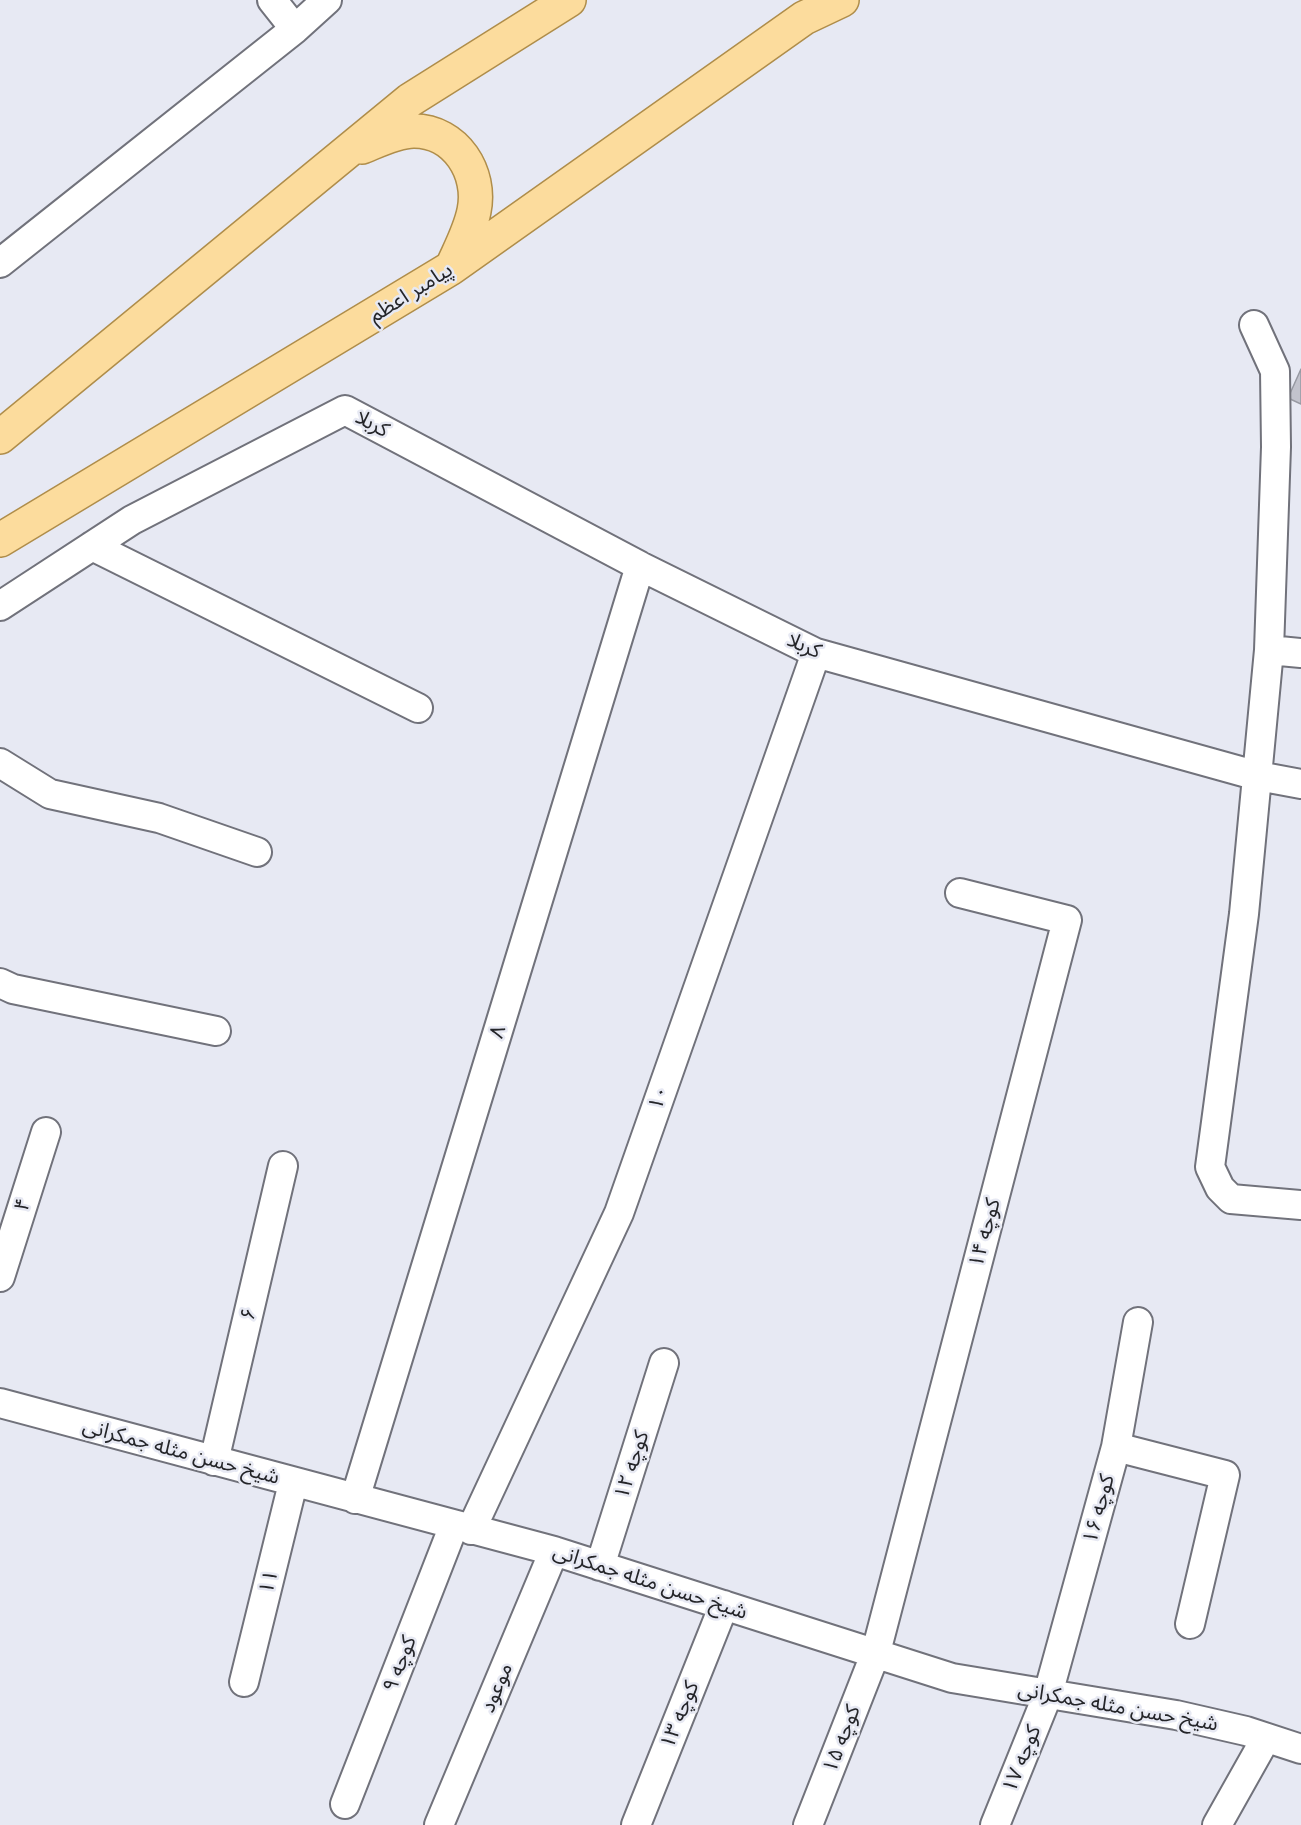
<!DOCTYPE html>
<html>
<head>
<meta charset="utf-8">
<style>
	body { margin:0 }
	canvas { display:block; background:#e7e9f3 }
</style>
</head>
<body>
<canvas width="1301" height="1825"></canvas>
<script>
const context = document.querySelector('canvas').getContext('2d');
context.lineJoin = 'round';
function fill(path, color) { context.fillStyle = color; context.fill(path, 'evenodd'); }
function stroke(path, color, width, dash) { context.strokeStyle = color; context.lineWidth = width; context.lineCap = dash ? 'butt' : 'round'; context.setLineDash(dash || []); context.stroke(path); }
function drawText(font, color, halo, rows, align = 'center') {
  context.font = font + ' "IBM Plex Sans","Noto Sans Arabic",sans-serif'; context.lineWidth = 5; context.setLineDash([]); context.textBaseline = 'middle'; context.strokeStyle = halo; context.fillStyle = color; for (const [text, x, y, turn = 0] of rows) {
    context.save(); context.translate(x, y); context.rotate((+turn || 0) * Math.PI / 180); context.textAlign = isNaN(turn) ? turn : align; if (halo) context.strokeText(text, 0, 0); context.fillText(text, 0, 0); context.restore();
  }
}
const building = new Path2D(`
	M1301,369V404L1288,398Z`);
fill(building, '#c2c3cd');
stroke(building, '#9799a2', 1.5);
const minor = new Path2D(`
	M272,0L295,29
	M0,263L295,29L327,0
	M1254,325L1275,371L1276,447L1269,650L1244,914L1210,1167L1220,1188L1231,1199L1301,1205
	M92,546L418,708
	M0,606L132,520L345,410L640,566L816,653L1258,776L1301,784
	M1269,650L1301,653
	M0,763L50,794L159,818L257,852
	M0,983L13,989L216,1031
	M0,1277L46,1132
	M0,1403L554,1551L952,1678L1176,1715L1246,1731L1301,1749
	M1116,1447L1225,1475L1190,1624
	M214,1461L283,1166
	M355,1499L640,566
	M471,1530L619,1213L816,653
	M600,1566L664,1363
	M244,1682L293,1483
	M345,1804L454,1525
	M439,1825L554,1551
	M636,1825L724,1605
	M808,1825L876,1652L1067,920L960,893
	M995,1825L1048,1694L1116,1447L1138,1322
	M1217,1825L1266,1738`);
const primary = new Path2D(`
	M362,147C377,141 397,131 414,131C456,131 482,173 474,211C470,231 460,249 452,267
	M0,437L410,100L569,0
	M0,540L451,268L804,18L842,0`);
stroke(minor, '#71727b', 32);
stroke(primary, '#af8d4a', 36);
stroke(minor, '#fff', 28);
stroke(primary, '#fcdc9d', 33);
drawText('21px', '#242529', '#e7e9f3', [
	["پیامبر اعظم",411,293,-32],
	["کربلا",372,424,28],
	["کربلا",804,646,24],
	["۸",498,1032,-73],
	["۱۰",659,1098,-71],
	["۴",23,1205,-72],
	["کوچه ۱۴",985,1233,-75],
	["۶",249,1314,-77],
	["شیخ حسن مثله جمکرانی",181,1452,15],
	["کوچه ۱۲",632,1465,-72],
	["کوچه ۱۶",1099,1509,-75],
	["۱۱",269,1582,-76],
	["شیخ حسن مثله جمکرانی",650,1582,18],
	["کوچه ۹",400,1664,-69],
	["موعود",497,1688,-67],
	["شیخ حسن مثله جمکرانی",1118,1707,10],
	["کوچه ۱۳",680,1715,-68],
	["کوچه ۱۵",842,1739,-69],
	["کوچه ۱۷",1022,1759,-68]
]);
</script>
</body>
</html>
